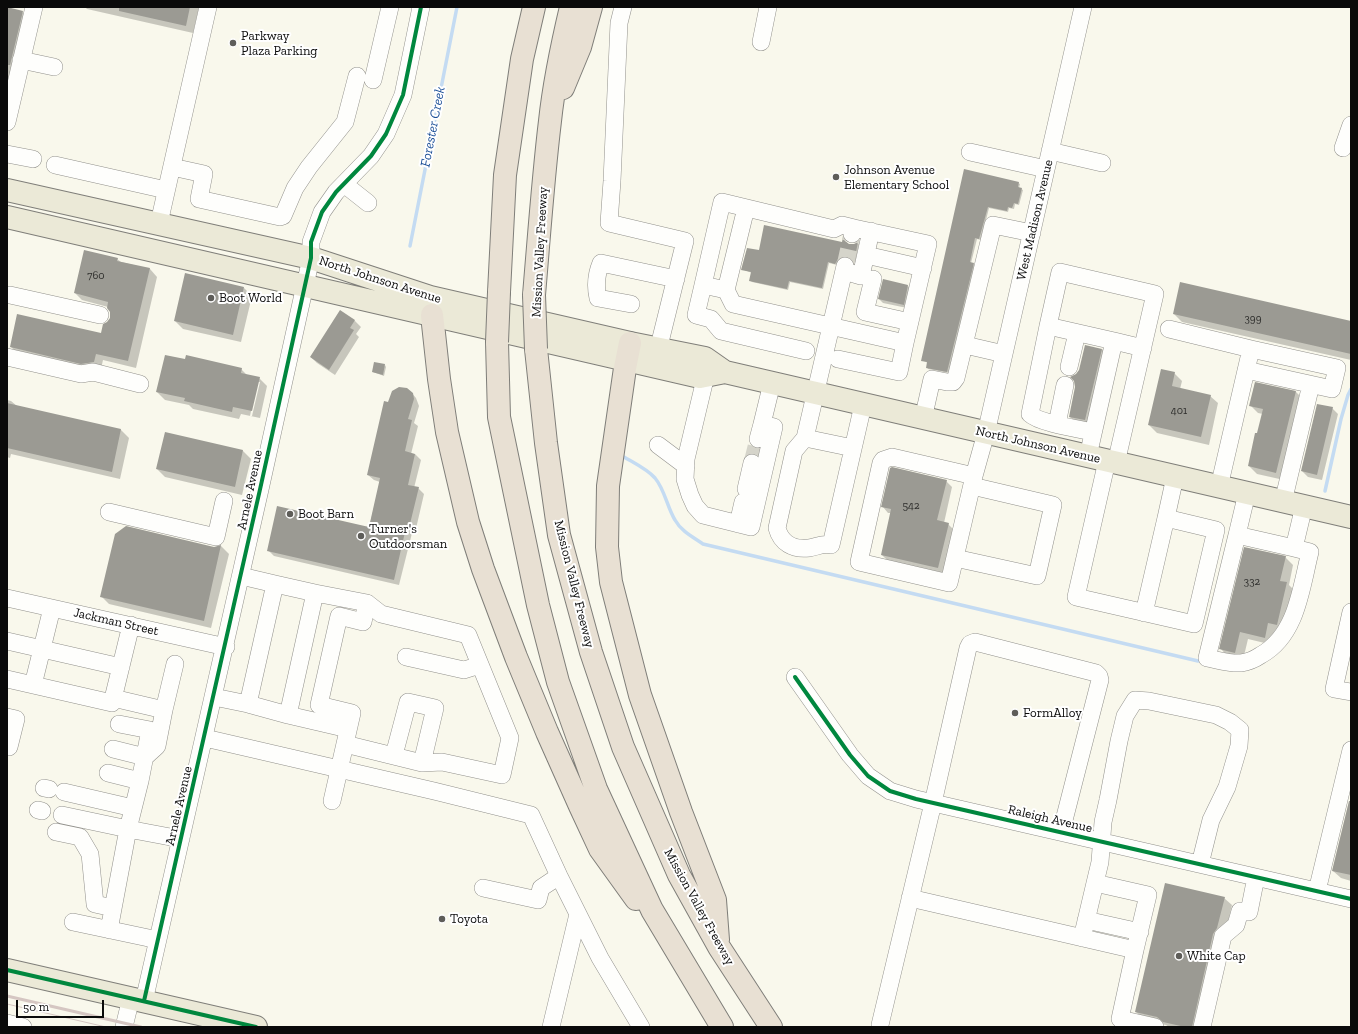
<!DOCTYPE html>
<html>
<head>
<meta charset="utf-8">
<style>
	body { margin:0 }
	#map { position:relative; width:1358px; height:1034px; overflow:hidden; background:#f9f8ec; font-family:"Zilla Slab",serif }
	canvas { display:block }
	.frame { position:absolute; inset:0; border:8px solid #0a0a0a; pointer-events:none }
	.scale { position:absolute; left:16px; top:1000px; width:88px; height:18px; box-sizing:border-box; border:2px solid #0a0a0a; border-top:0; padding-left:5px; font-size:12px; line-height:14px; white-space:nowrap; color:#0a0a0a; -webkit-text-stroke:3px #fff; paint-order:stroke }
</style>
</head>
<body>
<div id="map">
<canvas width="1358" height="1034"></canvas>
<div class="frame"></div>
<div class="scale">50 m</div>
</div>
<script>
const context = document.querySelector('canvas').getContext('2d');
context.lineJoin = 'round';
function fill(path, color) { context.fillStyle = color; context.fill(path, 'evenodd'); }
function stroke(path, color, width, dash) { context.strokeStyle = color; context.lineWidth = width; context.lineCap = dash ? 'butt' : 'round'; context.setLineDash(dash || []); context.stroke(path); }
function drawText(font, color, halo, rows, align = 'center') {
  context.font = font + ' "Zilla Slab",serif'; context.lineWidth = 4; context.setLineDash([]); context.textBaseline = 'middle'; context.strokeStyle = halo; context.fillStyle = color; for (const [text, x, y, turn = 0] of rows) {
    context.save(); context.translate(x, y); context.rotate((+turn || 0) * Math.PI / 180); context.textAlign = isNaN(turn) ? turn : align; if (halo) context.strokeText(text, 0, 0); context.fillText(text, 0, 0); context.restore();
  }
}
fill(new Path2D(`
	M85,7H199L193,33L87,9Z
	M7,8L22,12L30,20L7,90Z
	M965,171L1018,183L1020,184L1019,188L1023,190L1019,205L1015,204L1014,209L1009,208L1008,212L989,208L981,240L977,239L971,263L975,265L949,373L928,369L927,367L928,363L922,360Z
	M846,242L849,245H855L858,243L859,244L855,262L849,257L844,258L839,260L837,265L829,263L823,289L790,282L788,290L752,282L751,281L752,273L742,269L759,252Z
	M117,259L121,262L150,269L157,277L136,368L103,360L101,369L18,354L11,347L102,335L111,318V312L108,307L82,300L75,293Z
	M908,286L911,289L907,308L883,303L879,299Z
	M244,288L252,296L241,342L183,329L175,321Z
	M341,312L355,321L361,327L356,334L359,337L335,375L317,363L311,357Z
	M1174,314L1351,322V360L1182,322Z
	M1102,349L1109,357L1092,427L1078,424L1070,417L1076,387L1077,375Z
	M186,361L241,369L248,376L259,378L267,386L260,418L241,414L239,419L193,409L189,405L165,400L157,392ZM257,382H260L252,416H250Z
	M385,365L386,367L384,376L373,372Z
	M1174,373L1182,381L1180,389L1210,396L1218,403L1209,445L1157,433L1149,425Z
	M1255,383L1296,392L1304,400L1284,480L1257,474L1249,466L1263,414L1258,413L1250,405Z
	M410,391L416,398L419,406L414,423L418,426L411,454H415L421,460L414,488H418L424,494L415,533H412L399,585L274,556L268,550L369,528L380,482L374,480L368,475L389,403Z
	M7,400L11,401L17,406L121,430L129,438L120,479L11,454L10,458L7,457Z
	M1332,408L1338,414L1322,480L1308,477L1302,471Z
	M166,433L243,451L251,459L242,495L165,477L157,469Z
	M946,481L952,487L944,523L948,524L954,530L944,573L887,560L882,555L891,513H888L883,507Z
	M221,546L229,554L211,628L109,604L101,596L214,548Z
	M1285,557L1293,565L1289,585L1295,591L1273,645L1248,639L1243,660L1228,657L1221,649Z
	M1351,797V881L1341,878L1333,871Z
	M1224,898L1232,905L1202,1027H1169L1166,1025L1144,1020L1136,1012Z`), '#0003');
stroke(new Path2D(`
	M410,246L457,7
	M624,457C634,463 647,469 655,478C665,490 667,507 675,520C681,531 693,537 703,544L1198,661
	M1325,491L1341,419L1348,395L1351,389`), '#c4dbf2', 3.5);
fill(new Path2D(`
	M7,7L23,11L10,65H7Z
	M119,7H190L186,26L119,11Z
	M964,169L1019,182L1018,187L1022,188L1018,204L1014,203L1012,208L1008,207L1007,211L988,207L979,239L975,238L970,262L974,263L947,372L926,368L927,362L921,361Z
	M764,225L842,242L843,237L845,241L849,244H854L858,242L854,262L852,258L847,256L842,257L838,259L835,264L828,262L822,288L789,281L787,289L749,281L751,272L741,270L747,248L759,250Z
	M84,250L118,258L117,261L150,268L128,361L96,354L94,362L81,364L10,347L17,314L101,333L103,324L107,322L110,318V312L107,308L108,302L74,293Z
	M185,273L244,287L233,335L174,321Z
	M883,279L908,285L904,305L878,299Z
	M1180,282L1351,321V354L1173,314Z
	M340,310L355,320L350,328L354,330L329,370L310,357Z
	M1085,345L1102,349L1085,420L1069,417L1075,387L1074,381L1070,377L1076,374L1079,370Z
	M165,355L185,359L186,355L242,368L241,373L260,377L252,411L233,407L232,412L184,401L185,398L156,392Z
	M374,362L385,364L383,375L372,372Z
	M1161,369L1175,372L1172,386L1211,395L1201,437L1148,425Z
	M1255,382L1296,391L1276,473L1248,466L1255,433H1257L1263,409L1249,406Z
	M399,387L407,388L413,393L414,399L408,419L412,420L405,451L415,454L408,485L419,487L409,528H406L394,580L267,551L277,506L369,527L380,478L367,475L384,401L388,402L392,391Z
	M7,403L121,429L112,472L7,448Z
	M1317,404L1333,407L1317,475L1301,471Z
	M165,432L243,450L235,487L156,469Z
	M892,467L947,480L937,520L949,523L938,568L881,555L891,509L881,507L890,468Z
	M126,526L214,547L221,545L204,621L100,597L115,534Z
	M1244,547L1286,556L1280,581L1287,582L1277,625L1268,623L1265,638L1240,632L1235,653L1219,649Z
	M1349,801H1351V875L1332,871Z
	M1165,883L1225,897L1217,928L1213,934L1192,1027H1185L1163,1022L1157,1017L1135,1012Z`), '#9b9a93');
stroke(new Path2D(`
	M845,266L852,234
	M752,463L758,439`), '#d5d4ca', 17, [17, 8]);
const minor = new Path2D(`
	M623,7L619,23L612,181L609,223L685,241L661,338L660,349
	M761,42L768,7
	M21,60L54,67
	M373,80L390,7
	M7,122L34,7
	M1343,148L1351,125
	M1050,151L1102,163
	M970,152L1046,169
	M7,154L33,159
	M55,165L166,190
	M172,167L204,174L199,199L280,217L283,216L295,188L309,167L345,122L357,76
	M344,184L368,203
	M159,223L208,7
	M852,234L854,228L842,225L834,229L722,202L703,285L726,290L733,304L905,343L928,244L854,228
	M866,255L923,268
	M845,266L805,438L794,451L777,528C781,543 793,550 809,548C817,547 822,543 831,545L863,405
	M844,271L861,276L871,231
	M873,279L865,312L910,322
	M703,285L696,315L711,319L721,331L806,351
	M726,290L746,208
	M10,295L100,315
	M631,304L598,298C595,285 596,275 601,263L676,279
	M1048,326L1060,272L1155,294L1116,463
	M1169,329L1251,349L1219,487
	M1114,341L1143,348
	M965,345L1004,354
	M7,357L81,374L93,372L140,384
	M838,359L899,372L905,343
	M1069,367L1077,333
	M1246,370L1332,389L1337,368L1251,349
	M706,375L686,459L685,479L690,495L695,506L703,515L751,527L774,427L762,424L772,383
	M923,419L932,379L947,382H953L956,378L993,225L1032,233
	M1057,424L1065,385
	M805,438L853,448
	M758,439L762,424
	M658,445L686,466
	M1088,456L1114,341L1048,326L1030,414C1039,423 1079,429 1093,432
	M1107,461L1076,597L1194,624L1216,530L1166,518L1175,477
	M974,476L892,457L883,460L881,463L859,562L949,583L974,476L986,433L1083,7
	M746,489L752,463
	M1247,493L1237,535L1294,548L1304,506
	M1283,502L1309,393
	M109,512L216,537L224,501
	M738,524L743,502
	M1237,535L1207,658C1218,660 1230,664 1241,663C1249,662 1255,659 1261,655C1297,635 1301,588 1310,552L1294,548
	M955,558L1037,576L1053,505L972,486
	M241,576L275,584
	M315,593L367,603L381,614L468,635L510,738L502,775L442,762L422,763L345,744
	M7,598L226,647
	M1351,612L1334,689L1351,692
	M1144,613L1166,518
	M7,641L121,667
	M406,657L464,670L480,665
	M795,677L850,755L868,776L890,791L916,799L1351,899
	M7,679L112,703L131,625
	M33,685L52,608
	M214,697L248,704L288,715L315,593L275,584L248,704
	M113,698L164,710L175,664
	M288,715L348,729
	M7,717L16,719L9,747
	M205,738L434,791L531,815L559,876L600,958L641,1027
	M113,749L145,757L157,746L164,710
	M394,755L408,702L435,708L422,763
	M108,773L140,781
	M44,788L49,789
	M64,792L133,808
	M332,801L352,713L319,705L339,616L363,622L367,603
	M38,810L42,811
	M62,815L128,829L140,781L150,730L119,724
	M56,832L80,837L90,854L95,904L113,908
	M483,888L538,900L541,888L559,876
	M1317,891L1351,750
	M910,898L1135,950L1148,895L1095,883L1100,862L1103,822L1108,800L1119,741L1125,716L1135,700L1149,701L1216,715L1230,722L1240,730L1239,746L1227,787L1211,820L1200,864
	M1086,920L1140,932
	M73,922L158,940
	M109,930L128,829L181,839
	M1082,938L1095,883
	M1135,950L1120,1019L1155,1027
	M144,1001C201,753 257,506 311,258V242L322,212L336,192L371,156L386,134L403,95L421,7
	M7,1023L23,1027
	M880,1025L933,803L968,648L970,644L975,642L1096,673L1099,676L1100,680L1061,832
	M124,1027L131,998
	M551,1027L578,914
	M1202,1027L1223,936L1236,925L1240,911L1249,912L1256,877`);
const major = new Path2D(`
	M7,190L311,258L430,297L630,343L705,358L725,372
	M7,217L700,377L725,372L1351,517
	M7,970L256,1027`);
const highway = new Path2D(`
	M563,88L580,47L591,7
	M499,292L505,175L522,59L534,7
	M534,295C539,237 543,179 550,121C554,83 562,45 571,7
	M432,315L439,379L447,432L468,522L483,569L516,657L547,732L580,806L600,849L636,899
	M497,342L499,417L538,605L558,682L596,789L652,910L722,1027
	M630,343L625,368L608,486L607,547L611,582L640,695L681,812L715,900L718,940
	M536,349L546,443L559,535L591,652L623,747L679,875L719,947L771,1027`);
stroke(minor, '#92918c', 18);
stroke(major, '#7f7e79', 24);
stroke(highway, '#7f7e79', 24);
stroke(minor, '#fefefc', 17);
stroke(major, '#ebe9d7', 22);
stroke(highway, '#e8e0d3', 22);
stroke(new Path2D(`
	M7,1004L106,1027`), '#d5c6c2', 1);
stroke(new Path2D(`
	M7,996L141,1027`), '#d5c6c2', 3);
const highwayBridge = new Path2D(`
	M534,295L536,349
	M497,342L499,292`);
stroke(highwayBridge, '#7f7e79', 24, []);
stroke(highwayBridge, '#e8e0d3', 22);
stroke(new Path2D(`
	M795,677L850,755L868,776L890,791L916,799L1351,899
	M7,970L256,1027
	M144,1001C201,753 257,506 311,258V242L322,212L336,192L371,156L386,134L403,95L421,7`), '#00873e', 4);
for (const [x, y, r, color] of [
	[233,43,4,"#5e5d59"],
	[836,177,4,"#5e5d59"],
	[211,298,4,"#5e5d59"],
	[290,514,4,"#5e5d59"],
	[361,536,4,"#5e5d59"],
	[1015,713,4,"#5e5d59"],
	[442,919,4,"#5e5d59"],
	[1179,956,4,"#5e5d59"]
]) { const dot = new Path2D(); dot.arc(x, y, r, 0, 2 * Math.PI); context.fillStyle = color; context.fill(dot); stroke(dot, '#fff', 1.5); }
drawText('11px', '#2e2e2c', null, [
	["760",96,276],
	["399",1253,319],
	["401",1179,411],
	["542",911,506],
	["332",1252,582]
]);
drawText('13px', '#0a0a0a', '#fff', [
	["Parkway",241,36],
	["Plaza Parking",241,51],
	["Johnson Avenue",844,170],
	["Elementary School",844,185],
	["Boot World",219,298],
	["Boot Barn",298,514],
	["Turner's",369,529],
	["Outdoorsman",369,544],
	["FormAlloy",1023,713],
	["Toyota",450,919],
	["White Cap",1187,956]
], 'left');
drawText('13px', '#0a0a0a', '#fff', [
	["West Madison Avenue",1035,220,-77],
	["Mission Valley Freeway",540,252,-87],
	["North Johnson Avenue",380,280,18],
	["North Johnson Avenue",1038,445,13],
	["Arnele Avenue",250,490,-78],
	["Mission Valley Freeway",574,584,76],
	["Jackman Street",116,622,13],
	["Arnele Avenue",179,806,-77],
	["Raleigh Avenue",1050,819,13],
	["Mission Valley Freeway",699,907,61]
]);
drawText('italic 14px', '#194d96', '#fff', [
	["Forester Creek",433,127,-79]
]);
</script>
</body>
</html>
